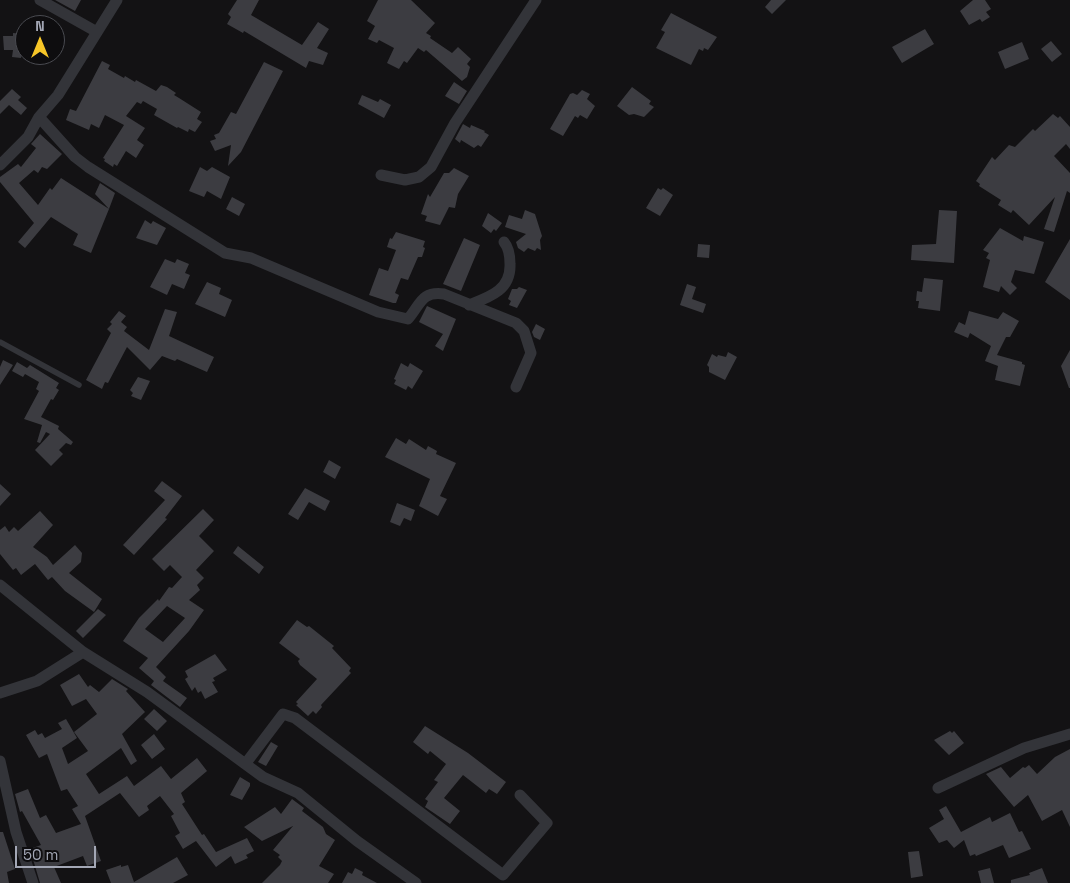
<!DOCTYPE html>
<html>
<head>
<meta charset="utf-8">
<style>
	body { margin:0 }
	#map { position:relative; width:1070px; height:883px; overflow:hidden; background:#131214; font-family:"Space Grotesk",sans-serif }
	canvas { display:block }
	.north { position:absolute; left:15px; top:15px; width:50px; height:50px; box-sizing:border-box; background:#0e0d0f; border:1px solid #4a4b51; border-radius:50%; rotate:0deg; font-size:14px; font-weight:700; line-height:20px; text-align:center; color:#a3a7b5 }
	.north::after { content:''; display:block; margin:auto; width:18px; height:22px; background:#f7c628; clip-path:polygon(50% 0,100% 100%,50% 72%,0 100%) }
	.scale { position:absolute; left:15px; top:846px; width:81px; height:22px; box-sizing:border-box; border:2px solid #a3a7b5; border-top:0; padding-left:6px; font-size:15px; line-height:18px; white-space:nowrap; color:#a3a7b5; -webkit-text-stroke:4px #0e0d0f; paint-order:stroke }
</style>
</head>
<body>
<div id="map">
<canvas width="1070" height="883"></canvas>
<div class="north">N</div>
<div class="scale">50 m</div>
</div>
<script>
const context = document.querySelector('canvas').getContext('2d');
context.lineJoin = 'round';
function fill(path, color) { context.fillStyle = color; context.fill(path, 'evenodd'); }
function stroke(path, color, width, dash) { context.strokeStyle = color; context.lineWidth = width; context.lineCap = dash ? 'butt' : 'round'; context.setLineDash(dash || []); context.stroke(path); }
fill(new Path2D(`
	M55,0H81L75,11Z
	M237,0H259L251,15L302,45L318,22L329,29L317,48L328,53L323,65L309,61L306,68L244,31L243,33L227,24L231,17L228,14Z
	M378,0H411L435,23L426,33L431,36L430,38L452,53L458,47L471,59L467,64L470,67L467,77L462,81L426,50L424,52L418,48L407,63L404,61L399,69L387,63L394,48L379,40L377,43L368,39L375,26L367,21Z
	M771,0H786L772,14L765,7Z
	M973,0H985L991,9L986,12L990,17L982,22L980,19L969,25L960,11Z
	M671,13L717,37L708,50L704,48L703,51L699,49L691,65L656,48L665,32L661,30Z
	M925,29L934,44L902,63L892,47Z
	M13,33L25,34V48L22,47L21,58L12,57L13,50H4L3,36H13Z
	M1051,41L1062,54L1052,62L1041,49Z
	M1022,42L1029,59L1005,69L998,52Z
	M102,61L110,65L108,69L124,78L125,76L135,82L136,80L156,91L161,85L167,87L176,93L174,95L179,98L201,112L197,119L202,122L195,132L189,129L188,132L178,127L177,128L154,115L157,109L143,101L141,104L137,102L126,116L145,128L137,140L144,145L136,158L126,151L117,166L114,164L113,167L104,161L105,159L103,158L124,125L105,115L99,128L91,124L89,130L66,120L70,109L76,111Z
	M264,62L283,71L241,152L228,166L231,145L215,151L210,141L216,139L214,135L219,133L231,112L236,114Z
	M454,82L467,91L459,104L445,96Z
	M632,87L651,101L649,104L654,107L644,117L634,114L629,115L617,106Z
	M12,89L21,97L18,100L27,108L21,115L9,105L0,114V101Z
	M582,90L590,94L587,99L595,106L587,119L580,115L578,118L575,116L563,136L550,129L570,94L573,93L577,95Z
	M362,95L378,102L380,99L391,105L384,118L358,104Z
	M1053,114L1058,118L1060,116L1070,127V149L1066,144L1054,156L1070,173V193L1067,191L1054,232L1044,229L1055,197L1029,225L1013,210L1011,213L998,205L1001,200L979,186L980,184L976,181L992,157L995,160L1009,145L1015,147L1033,129L1035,131Z
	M463,124L470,128L471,125L485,131L484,132L489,135L481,147L478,145L474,148L461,140L460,143L455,139Z
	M40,134L62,154L47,169L42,167L38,173L34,170L19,183L38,205L50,188L52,190L61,178L109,209L91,253L73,245L78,234L51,217L25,248L18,242L34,223L0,182V177L18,164L21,167L36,148L31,144Z
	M200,167L207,171L212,167L230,177L221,199L207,191L204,197L189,191Z
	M454,168L469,176L458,194L455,208L449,207L440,225L425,221L427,216L421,214L428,194L430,197L444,173H449Z
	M100,183L115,193L109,209L95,194Z
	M658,188L661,190L663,188L673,195L660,216L646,208Z
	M232,197L245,204L239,216L226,209Z
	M525,210L535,214L542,236L540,240L541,250L537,248L535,251L528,248L524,252L518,248L516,242L526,234L505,227L509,215L522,219Z
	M939,210L957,211L954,263L911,260L912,245L936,244Z
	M488,213L502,223L496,231L494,229L491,233L482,226Z
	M145,220L151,224L153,221L166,228L157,245L136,238Z
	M1000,228L1023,241L1024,236L1044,242L1034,274L1015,270L1011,282L1017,288L1010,295L1001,286L999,292L983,287L990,260L986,258L989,253L983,250Z
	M396,232L425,241L423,247L425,248L422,257H418L408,280L401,278L395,293L399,295L396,303H393L369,295L379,268L388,271L396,250L387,247L390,238L392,239Z
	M464,238L480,245L461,291L443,284Z
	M1070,239V300L1045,282Z
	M698,244L710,245L709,258L697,257Z
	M165,259L175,263L177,259L189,264L185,273L190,275L184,289L172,284L167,295L150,287Z
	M924,278L943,280L940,311L918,308L919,301H916L917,291L922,292Z
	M207,282L221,288L219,294L232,300L225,317L195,304Z
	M687,284L696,287L692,299L706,304L703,313L680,305Z
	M519,287L527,290L517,308L509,305L511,301L508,299L512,289H517Z
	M427,306L456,319L443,351L435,346L443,334L419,322Z
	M165,309L177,312L169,336L214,357L207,372L177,359L175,361L162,356L150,370L127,347L108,383L105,382L102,389L86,380L111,333L107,329L112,324L110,322L119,311L126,316L121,322L127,327L124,331L149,350Z
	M969,311L998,319L1003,312L1019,321L1010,337H1006L997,355L1022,362V364L1025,365L1020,386L995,380L998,366L985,361L991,346L970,333L968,338L954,332L959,322L965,325Z
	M536,324L545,329L540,340L534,337L532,332Z
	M1070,350V388H1069L1061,366Z
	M728,352L737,357L725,380L709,372V367L707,365L712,354L717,357L718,355L726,357Z
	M3,360L13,365L0,385V367Z
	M17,362L27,368L30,365L59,383L56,388L59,390L53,400L51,399L41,417L59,426L58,429L73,442L71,445L66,443L59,450L63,454L51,466L35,450L50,434L46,432L40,443L37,442L42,425L24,419L39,391L36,389L39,382L25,374L23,377L12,371Z
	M401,363L408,367L410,363L423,371L412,389L408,386L406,390L394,384L396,380L394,379Z
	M138,377L150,381L141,400L131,396L133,393L130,390Z
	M396,438L406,444L409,439L426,450L428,446L437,451L436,454L456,463L440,496L447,499L438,516L419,506L430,479L385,457Z
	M329,460L341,467L335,479L323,472Z
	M162,481L182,496L165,518L167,519L134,555L123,545L165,500L154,491Z
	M0,484L11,494L0,506Z
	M305,488L330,501L325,511L309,502L298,520L288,514Z
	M397,503L415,510L411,521L404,518L400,526L390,522Z
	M203,509L214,520L199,536L214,551L196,570L204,578L197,585L200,590L189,600L204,610L189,631L156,667L166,677L163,681L187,698L180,707L151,685L154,681L139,668L148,658L123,641L139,618L158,599L159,601L169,587L172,588L182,577L170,565L164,571L152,559ZM167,606L185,618L163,642L145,629Z
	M40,511L53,525L33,547L47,557L53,565L75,545L82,553L81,562L69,573L102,599L94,612L65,591L52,577L48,580L35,564L21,575L16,568L13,570L0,554V530L5,526L9,532L14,527L18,531Z
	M238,546L264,567L259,574L233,553Z
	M98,609L106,615L83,638L76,631Z
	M297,620L307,627L309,626L334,646L332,648L351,668L349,671L351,673L321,705L322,707L316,714L313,711L308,716L296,705L298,704L296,702L317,679L300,665L298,661L300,659L279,643Z
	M215,654L227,670L213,678L215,681L212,682L218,692L205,699L201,691L198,693L195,687L192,691L185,679L188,677L185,671Z
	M79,674L88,687L90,685L99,692L112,679L128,689L126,691L145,712L122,734L137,761L131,765L121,748L86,774L99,794L127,776L134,786L161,766L171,779L197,758L207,771L181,793L185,802L182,804L202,835L204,834L216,852L247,838L254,851L246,855L248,858L235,864L231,856L216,867L196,841L183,849L175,836L180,833L171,816L174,814L160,796L147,806L149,810L139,817L120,793L85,816L101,861L87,866L83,856L54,867L61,883H40L30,849L41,845L22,811L20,812L15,794L28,789L40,818L46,815L56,833L81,824L72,809L78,806L67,789L61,791L47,754L39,758L26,735L35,730L38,735L42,733L45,738L62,729L58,723L66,719L77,738L62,748L68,764L88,751L74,732L97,714L86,699L72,706L60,685Z
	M154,709L167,721L157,731L144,719Z
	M425,726L468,753L506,782L497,794L489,789L486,793L463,775L444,798L460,811L450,824L425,807L428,801L425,799L438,782L434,780L446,764L430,751L428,754L413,742Z
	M950,731L952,733L954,731L964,743L949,755L934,740Z
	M154,734L165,749L152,759L141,745Z
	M271,742L278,746L266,766L258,762Z
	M1070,749V827L1062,810L1042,821L1028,795L1014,807L986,774L1001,767L1010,778L1023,767L1025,768L1029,765L1037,774L1055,757Z
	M240,777L250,783V786L242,800L230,795Z
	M292,799L304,808L302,811L323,827L326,834L335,840L319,866L334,874L328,883H262L280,865L282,861L278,857L280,855L273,850L293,826L262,841L244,827L275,807L281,814Z
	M946,806L961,832L990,817L992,822L1010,813L1019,832L1022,831L1031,849L1009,858L1003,845L976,856L975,854L970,856L964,840L954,848L947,840L939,843L929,828L944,819L939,810Z
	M0,832H3L15,869L7,872L9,883H0Z
	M919,851L923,876L911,878L908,852Z
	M177,857L188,875L173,883H111L106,870L121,865V867L128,865L134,882Z
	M355,868L363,872L362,875L377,883H342L348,872L352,874Z
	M990,868L994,883H981L978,871Z
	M1042,868L1048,883H1011V880L1030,875L1029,873Z`), '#3c3c41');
stroke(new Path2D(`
	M0,342L79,385`), '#333439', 5.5);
stroke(new Path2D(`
	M40,0L97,32
	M39,117L75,157L88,167L225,253L251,258L378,312L408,319C421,304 421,291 444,294L516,323L524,331L531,353L516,387
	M0,165L28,137L39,117L58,95L117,0
	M381,175L405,180L419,177L431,167L455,123L536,0
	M469,305C490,297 511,290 510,264C510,257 509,248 504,242
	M0,585L83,652L147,692L263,777L298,793L357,841L416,883
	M0,693L37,681L83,652
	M0,761L16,832L33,883
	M246,763L283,714L295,718L503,875L547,823L520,795
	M938,788L1024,748L1070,734`), '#333439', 11);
</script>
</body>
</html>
